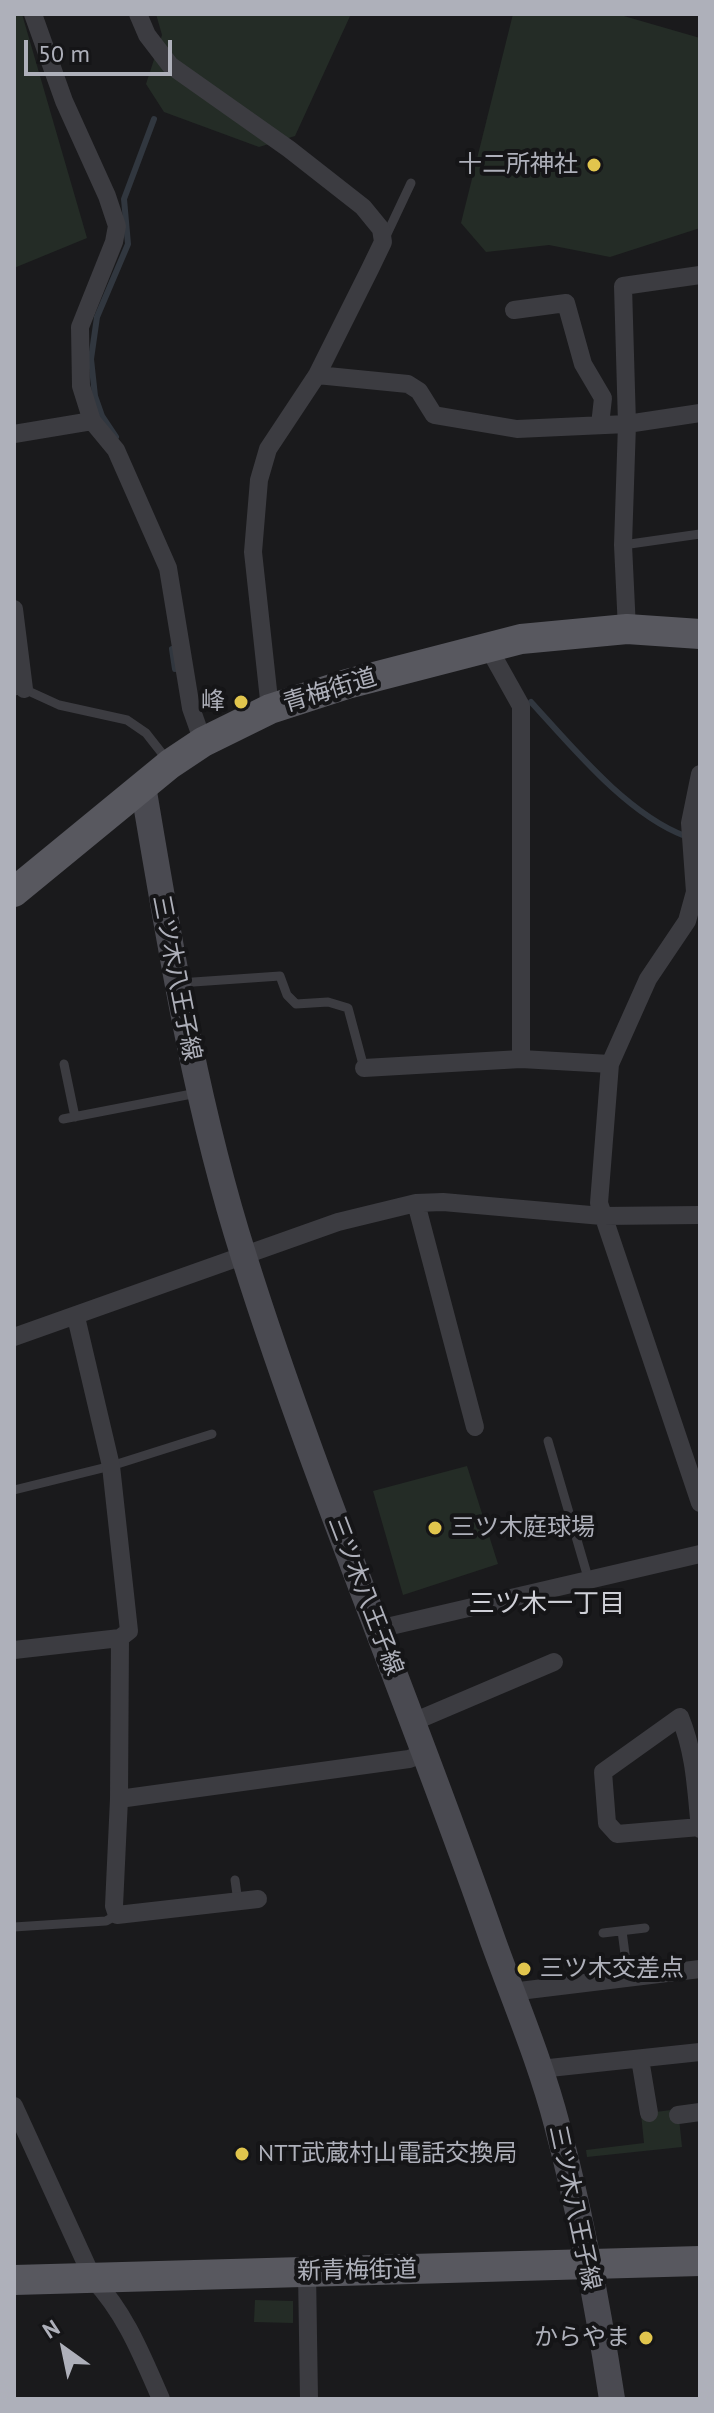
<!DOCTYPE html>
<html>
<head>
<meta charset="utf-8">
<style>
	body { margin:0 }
	#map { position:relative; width:714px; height:2413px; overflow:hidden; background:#1a1a1c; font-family:"PT Sans",sans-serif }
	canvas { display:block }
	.frame { position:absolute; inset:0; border:16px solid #aeb0ba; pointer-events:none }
	.north { position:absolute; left:24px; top:2309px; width:80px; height:80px; -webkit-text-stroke:6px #151517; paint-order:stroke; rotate:327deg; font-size:22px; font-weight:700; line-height:32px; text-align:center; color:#aeb0ba }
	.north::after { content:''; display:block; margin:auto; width:28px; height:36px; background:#aeb0ba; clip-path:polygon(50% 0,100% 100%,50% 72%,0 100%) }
	.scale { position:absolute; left:24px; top:40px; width:148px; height:36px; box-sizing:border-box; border:4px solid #aeb0ba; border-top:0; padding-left:10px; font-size:24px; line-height:28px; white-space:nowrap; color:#aeb0ba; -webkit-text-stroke:6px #151517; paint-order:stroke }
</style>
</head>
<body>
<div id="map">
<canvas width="714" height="2413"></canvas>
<div class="frame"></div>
<div class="north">N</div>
<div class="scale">50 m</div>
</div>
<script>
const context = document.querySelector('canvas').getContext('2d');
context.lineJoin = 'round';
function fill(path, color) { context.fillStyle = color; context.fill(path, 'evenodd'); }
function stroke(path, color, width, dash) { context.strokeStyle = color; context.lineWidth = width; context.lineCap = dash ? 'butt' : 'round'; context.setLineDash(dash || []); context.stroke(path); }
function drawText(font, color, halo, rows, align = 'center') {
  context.font = font + ' "PT Sans","Noto Sans JP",sans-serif'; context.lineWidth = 8; context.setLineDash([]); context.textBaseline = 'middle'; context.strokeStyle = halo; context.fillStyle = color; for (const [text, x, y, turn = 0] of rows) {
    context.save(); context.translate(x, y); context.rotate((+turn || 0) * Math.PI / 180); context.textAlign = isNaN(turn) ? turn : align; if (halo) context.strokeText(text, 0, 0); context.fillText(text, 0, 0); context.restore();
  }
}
fill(new Path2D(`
	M14,14H22L87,238L14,268Z
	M156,14H351L295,136L259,147L164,112L146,84L162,35Z
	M513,14H617L700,38V228L610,257L549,245L486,252L461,223Z
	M467,1466L498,1564L403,1595L373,1491Z
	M678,2109L682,2147L587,2157L586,2150L644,2143L641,2114Z
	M255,2300L293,2301V2323L254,2322Z`), '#242c26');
stroke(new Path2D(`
	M116,437L102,416L95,396L91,359L97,317L128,244L124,199L154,119
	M172,649L175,669
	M531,702C573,748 627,814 685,836`), '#31373f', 6);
stroke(new Path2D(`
	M386,236L411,183
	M623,545L700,534
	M14,691L24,689L59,705L127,720L146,733L168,761
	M179,983L280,976L287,995L296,1004L328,1002L348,1008L364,1068
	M64,1064L75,1117
	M63,1119L197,1093
	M548,1441L589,1581
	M14,1490L111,1466L212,1434
	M235,1880L238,1902
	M14,1927L106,1921L117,1915
	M622,1931L628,1977
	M603,1933L645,1928`), '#3c3c41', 9);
stroke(new Path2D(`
	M33,14L64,101L107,196L117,226L114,242L80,327L81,386L92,421L116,450L168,568L191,708L203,742
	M138,14L147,35L170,65L289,149L363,207L381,229L383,242L370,269L317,375L268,449L259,480L253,552L270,709
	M514,310L566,303L583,364L603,398L600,425
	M317,375L408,384L419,391L434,415L517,429L627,424L700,413
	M14,434L92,421
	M14,609L24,689
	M627,629L623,545L627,424L623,286L700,275
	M488,647L521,706V1059
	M700,774L690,823L695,892L687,921L648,979L610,1064L599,1203L700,1503
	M364,1068L521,1059L610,1064
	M416,1203L475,1427
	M14,1337L338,1222L416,1203L443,1202L602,1216L700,1215
	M378,1629L700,1554
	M120,1638L119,1799L114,1906L117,1915L258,1899
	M14,1650L120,1638L129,1631L111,1466L76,1317
	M413,1722L554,1662
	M119,1799L409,1759L425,1753
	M700,1827L617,1834L607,1823L603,1772L680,1717C695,1753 696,1790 700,1829
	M511,1992L700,1969
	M640,2059L649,2113
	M540,2069L700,2052
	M14,2106L93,2279C126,2314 142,2356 161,2399
	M678,2115L700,2112
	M307,2272L309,2399`), '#3c3c41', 18);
stroke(new Path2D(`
	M143,786C170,945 195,1103 244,1257C317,1489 414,1712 493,1941C515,2002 541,2063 557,2125C581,2214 598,2308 612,2399`), '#4a4a51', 26);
stroke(new Path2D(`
	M14,892L170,764L203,742L270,709L347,684L521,639L627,629L700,634
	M14,2280L700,2261`), '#58585f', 30);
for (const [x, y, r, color] of [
	[594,165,8,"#e1c54d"],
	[241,702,8,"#e1c54d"],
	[435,1528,8,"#e1c54d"],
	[524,1969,8,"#e1c54d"],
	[242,2154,8,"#e1c54d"],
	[646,2338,8,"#e1c54d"]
]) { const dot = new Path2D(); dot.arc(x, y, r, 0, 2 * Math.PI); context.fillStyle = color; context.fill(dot); stroke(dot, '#151517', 3); }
drawText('24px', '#aeb0ba', '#151517', [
	["十二所神社",578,165],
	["峰",225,702],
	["三ツ木庭球場",451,1528,"left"],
	["三ツ木交差点",540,1969,"left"],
	["NTT武蔵村山電話交換局",258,2154,"left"],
	["からやま",630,2338]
], 'right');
drawText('24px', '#aeb0ba', '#151517', [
	["青梅街道",330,691,-17],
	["三ツ木八王子線",176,978,79],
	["三ツ木八王子線",365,1596,69],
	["三ツ木八王子線",574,2208,78],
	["新青梅街道",357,2271,-1]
]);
drawText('26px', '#cfd0d7', '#151517', [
	["三ツ木一丁目",547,1605]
]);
</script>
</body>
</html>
